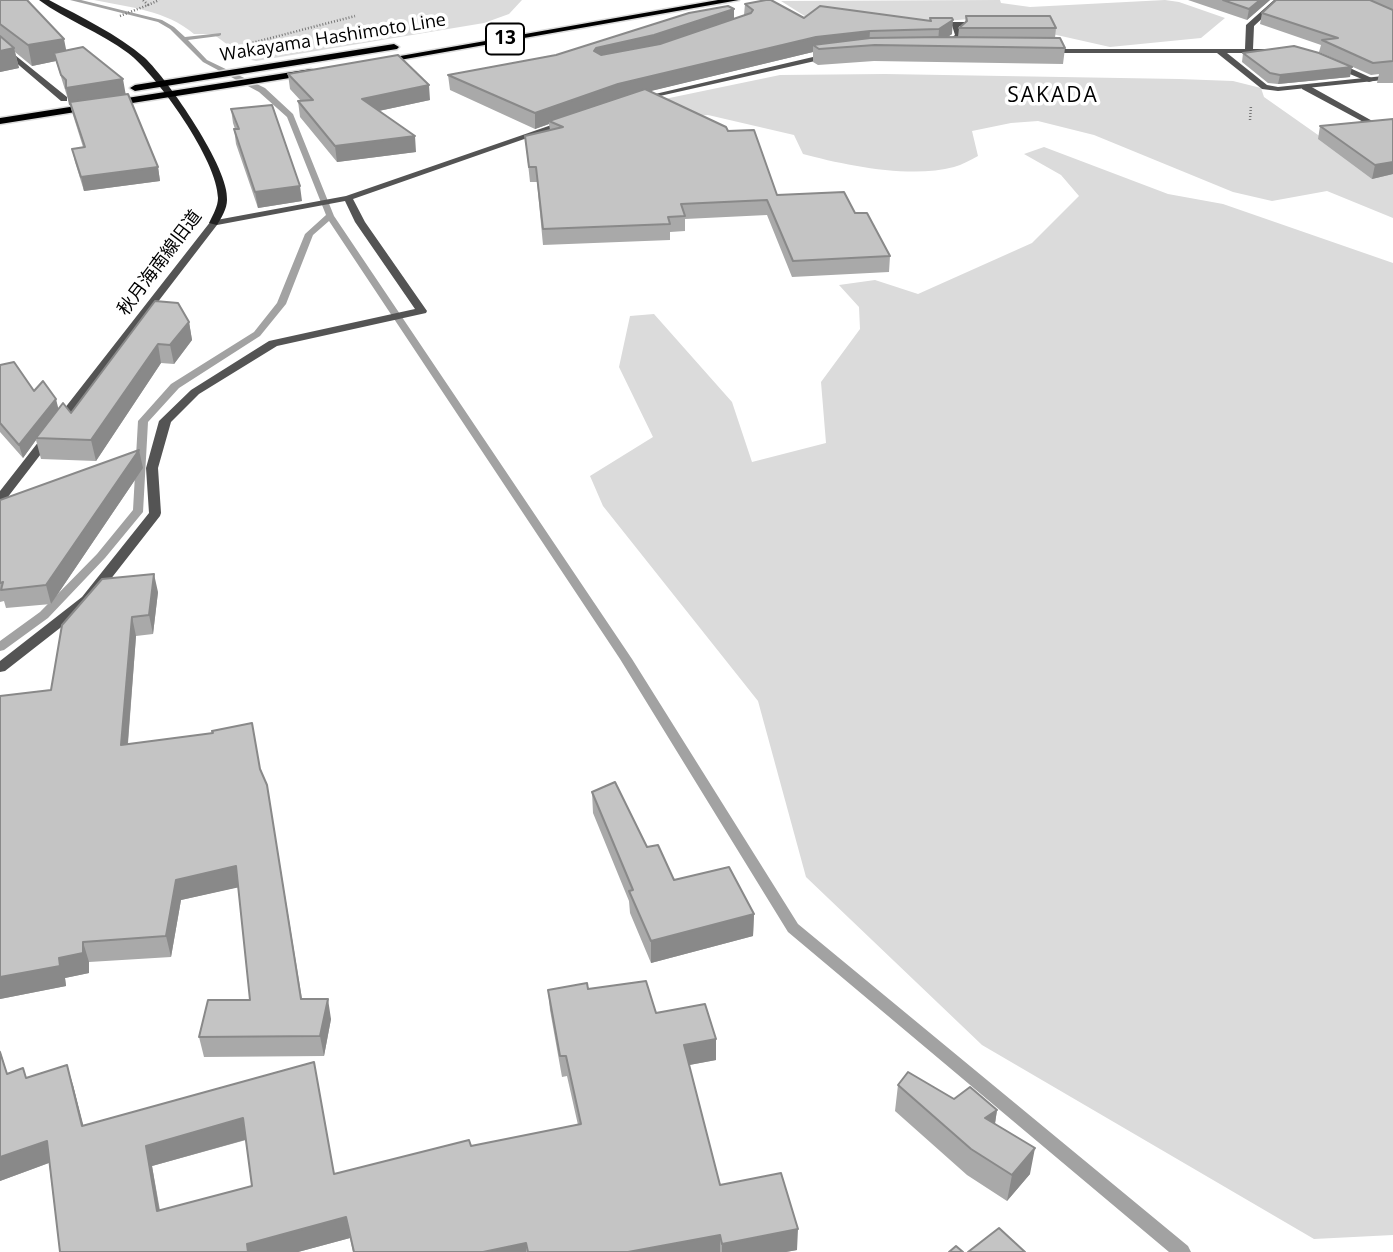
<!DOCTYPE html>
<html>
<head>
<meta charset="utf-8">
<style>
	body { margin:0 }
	canvas { display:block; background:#fff }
</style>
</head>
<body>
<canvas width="1393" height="1252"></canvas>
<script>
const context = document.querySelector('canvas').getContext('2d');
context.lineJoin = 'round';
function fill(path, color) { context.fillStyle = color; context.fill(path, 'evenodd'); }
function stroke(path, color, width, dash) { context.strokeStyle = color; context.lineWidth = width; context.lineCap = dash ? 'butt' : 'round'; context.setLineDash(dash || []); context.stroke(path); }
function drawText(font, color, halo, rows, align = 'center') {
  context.font = font + ' "Open Sans","Noto Sans JP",sans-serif'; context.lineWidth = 7; context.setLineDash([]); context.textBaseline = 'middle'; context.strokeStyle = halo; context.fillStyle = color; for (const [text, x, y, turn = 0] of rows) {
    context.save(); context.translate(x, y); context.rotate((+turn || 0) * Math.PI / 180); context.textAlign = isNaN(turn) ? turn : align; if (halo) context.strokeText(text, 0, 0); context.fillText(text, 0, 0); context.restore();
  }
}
fill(new Path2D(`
	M94,0H522L509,14L484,23L256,61L247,59L213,34H194C166,10 128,7 94,0Z
	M1000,0L1001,3L1030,7L1165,0L1179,2L1225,18L1201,38L1110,47L981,18L886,26L811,20L781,1Z
	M885,74L1179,79L1233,81L1261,88L1264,97L1338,149L1393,171V218L1327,191L1272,201L1233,192L1094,135L1038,121L1011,123L972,131L978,156C970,160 962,165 954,167C911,179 844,165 803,154L794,135L708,115L619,122L650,102L780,75Z
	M1044,147L1168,194L1223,204L1393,263V1235L1314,1239L982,1045L806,877L758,701L603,506L590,476L653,437L619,367L630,316L654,314L732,402L752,462L826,443L821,382L860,329L859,307L839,285L875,280L918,294L1032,243L1079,196L1061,175L1024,154Z`), '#dbdbdb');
fill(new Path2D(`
	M70,0H81L162,20L174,27L185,37L221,33V35L219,36L188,40L207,60L265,88L293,114L334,216L632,659L798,924L1188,1246L1191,1252H1169L788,932L620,659L329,221L313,235L286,304L260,336L179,388L148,422L143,512L105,558L48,618L4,650L0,651V641L40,612L97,554L133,510L138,421L171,384L254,332L277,303L305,234L326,215L287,117L259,92L203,62L170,29L158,22Z`), '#a2a2a2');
const primary = new Path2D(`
	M718,0H739L377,64L372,61Z
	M394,44L399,47L397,49L135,91L130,88L135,85Z
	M311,69L316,72L315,74L0,124V118Z`);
stroke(primary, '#dbdbdb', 3);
stroke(new Path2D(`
	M148,5L159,0
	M120,16L148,5L143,0
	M244,45L355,16
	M1250,120L1251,105`), '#767676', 2.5, [1, 2]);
fill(new Path2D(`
	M1333,63H1339L1376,80L1369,82L1333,67Z
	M1302,85H1308L1376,123L1369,125L1302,89Z`), '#545454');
fill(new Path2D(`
	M1274,0H1282L1254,26L1253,49H1281L1285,51L1284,53H1227L1267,85L1278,87L1393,75V79L1278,91L1262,89L1217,53H1046L1042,51L1046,49H1245L1246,25Z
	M951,22H981L985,24L981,26H959L962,38L948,48H942V44L955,35Z
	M0,43L67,97V101H61L0,49Z
	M830,53H833V57L642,100L638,98Z
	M563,121L570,123L353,199L365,222L427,311L426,313L277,346L199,394L171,422L158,468L161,513L160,516L92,603L5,671L0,672V661L82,597L149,513L146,468L159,421L191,390L269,341L415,309L355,222L345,201L217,225L4,502L0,503V491L211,221L346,196Z`), '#545454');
fill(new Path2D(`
	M39,0H49C81,17 117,34 145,58C168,80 230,169 227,200C227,209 221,218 217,225L209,223C213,215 218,206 218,198C218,161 157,75 128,53C100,32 66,20 39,0Z`), '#212121');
fill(primary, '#000');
fill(new Path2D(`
	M0,0L66,51L126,94L158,167L160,181L84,191L75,162L72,149L83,147L56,61L32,66L15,52L19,68L0,72Z
	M1188,0H1270L1247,20Z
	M1276,0H1393V83H1377L1379,74L1371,75L1319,52L1321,45L1260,24L1262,13Z
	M745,4L804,18L930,21V18L952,34L948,37H958L959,28L965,23L966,16L1056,28L1055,38L1065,48L1063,64L874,61L818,65L813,62V52L650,91L728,131L777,195L855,213L890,256L889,272L792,277L767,215L685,219V231L670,232V240L543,245L537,182H530L525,136L550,130L549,124L535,129L450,90L448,75L556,55L734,19L744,15Z
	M1243,53L1350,77L1278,84L1268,83L1242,62Z
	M288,74L430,100L379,111L416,152L337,162L300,117L298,101H301L290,89Z
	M231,109L302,201L258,208L236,144L234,129H235L233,123Z
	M1393,119V174L1372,179L1318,139L1320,126Z
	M155,301L189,322L192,340L174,364L161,363L96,461L41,459L36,440L23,458L0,432V365L59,409L71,413Z
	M143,468L51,604L6,608L4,601L0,602V500Z
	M158,592L153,634L136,636L128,744L261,770L270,804L302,999L331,1019L324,1056L204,1057L199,1037L250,1000L238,887L181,900L171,957L89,962V973L65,978L66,986L0,999V696L51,690Z
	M592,792L647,847L674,880L754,914L753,936L651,963L630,913L629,901L593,813Z
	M588,989L656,1013L716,1060L689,1065L720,1185L797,1250L786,1252H353L350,1238L298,1252H60L49,1163L0,1181V1050L7,1073L26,1078L73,1085L83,1126L314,1062L334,1174L578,1125L567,1076L562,1077L550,1010L548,990ZM246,1140L252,1186L160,1210L152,1166Z
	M898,1085L997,1110L995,1124L1030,1174L1007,1201L967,1175L895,1111Z`), '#a9a9a9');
fill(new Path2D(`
	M1260,0H1270L1247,20L1249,9Z
	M734,9V23L596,62L594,51L596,48Z
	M953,20L952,34L938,43L939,29Z
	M870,31L869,45H813V52L618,99L549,121V124L535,129V113L618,84L816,37Z
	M64,39L68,59L54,53L56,61L32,66L28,45Z
	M14,48L19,68L0,72V51Z
	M1352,67L1350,77L1278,84L1280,75Z
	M123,79L126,96L69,105L66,88Z
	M429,85L430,100L364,114L362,99Z
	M415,136L416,152L337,162L335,146Z
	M1393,162V174L1372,179L1375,165Z
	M158,167L160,181L84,191L81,177Z
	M300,186L302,201L258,208L255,192Z
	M189,322L192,340L174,364L170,345Z
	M158,344L161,363L96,461L91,440Z
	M56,399L59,411L36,438V440L23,458L19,445Z
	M139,450L143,468L51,604L46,585Z
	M154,574L158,592L153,634L149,615Z
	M132,617L136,636L126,765L121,745Z
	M236,866L240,887L181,900L171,957L166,936L176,880Z
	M754,914L753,936L651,963V941Z
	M83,942L89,962V973L65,978L66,986L0,999V977L59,958Z
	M328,999L331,1019L324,1056L320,1036Z
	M716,1039V1060L684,1066V1045Z
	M67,1065L73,1085L89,1147L82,1126Z
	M997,1110L993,1136L985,1118Z
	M243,1118L248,1139L152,1166L163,1232L157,1211L146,1146Z
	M47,1141L54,1161L0,1181V1157Z
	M1035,1148L1030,1174L1007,1201L1012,1175Z
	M346,1217L350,1238L298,1252H248L247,1244Z
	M798,1229L797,1250L786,1252H722V1244Z
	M720,1235V1252H628Z
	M526,1243V1252H483Z`), '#898989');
const building = new Path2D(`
	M0,0H27L64,39L28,45L0,24Z
	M766,0H771L804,18L820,6L931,21L930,18H952L953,20L939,29L870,31L816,37L618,84L535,113L448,75L556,55L689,13L728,6L734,9L654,35L596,48L594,51L601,55L660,44L751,13L753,10L745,4Z
	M1223,0H1260L1249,9Z
	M1276,0H1370L1393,10V61L1373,63L1322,40L1338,38L1262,13Z
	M966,16H1050L1056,28H959L967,21Z
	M0,36L14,48L0,51Z
	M942,37L1060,38L1065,48L875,45L819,49L813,45L870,38Z
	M1294,46L1319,53L1352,67L1280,75L1270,73L1243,53Z
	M83,47L123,79L66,88V80L61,75L54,53Z
	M398,55L429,85L362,99L415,136L335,146L298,101L313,100L288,74Z
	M645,89L726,127L728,131L754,130L777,195L844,192L855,213H867L890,256L793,261L767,200L681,204L685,216L668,217L670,224L543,229L536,167H529L525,136L563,127L549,121Z
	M128,94L158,167L81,177L72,149L85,147L70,102Z
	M272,105L300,186L255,192L234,129H239L231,109Z
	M1393,119V162L1375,165L1320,126Z
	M155,301L178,303L189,322L170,345L158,344L91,440L36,438L63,403L71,413Z
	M14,362L34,391L43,381L56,399L19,445L0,423V365Z
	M139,450L46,585L1,590L3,582L0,583V500Z
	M154,574L149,615L132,617L121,745L213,733L212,731L252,723L260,769L267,785L301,999H328L320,1036L199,1037L208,1000H250L236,866L176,880L166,936L83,942V953L59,958L60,966L0,977V696L51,690L62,625L102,579Z
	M615,782L647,847L658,845L674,880L729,867L754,914L651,941L629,891L633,890L592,792Z
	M646,981L656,1013L705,1004L716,1039L684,1045L720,1185L781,1173L798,1229L722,1244L720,1235L628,1252H528L526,1243L483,1252H354L346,1217L247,1244L248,1252H60L47,1141L0,1157V1052L7,1074L23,1068L26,1078L67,1065L82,1126L314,1062L334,1174L469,1140L471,1146L581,1124L566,1056H560L548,990L587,983L588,989ZM243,1118L252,1186L157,1211L146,1146Z
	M908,1072L954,1099L970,1087L997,1110L985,1118L1035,1148L1012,1175L971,1149L898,1085Z
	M999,1228L1025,1252H968Z
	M956,1246L963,1252H949Z`);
fill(building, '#c4c4c4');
stroke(building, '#898989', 2);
drawText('18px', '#000', '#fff', [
	["Wakayama Hashimoto Line",333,38,-9],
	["秋月海南線旧道",160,263,-53]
]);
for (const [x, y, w] of [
	[505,39,38]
]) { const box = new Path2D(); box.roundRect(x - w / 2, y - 15.5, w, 31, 5); context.fillStyle = '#fff'; context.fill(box); stroke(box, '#000', 2); }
drawText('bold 19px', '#000', null, [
	["13",505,39]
]);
context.letterSpacing = '2px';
drawText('21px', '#000', '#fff', [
	["SAKADA",1053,96]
]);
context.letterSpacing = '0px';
</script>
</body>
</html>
